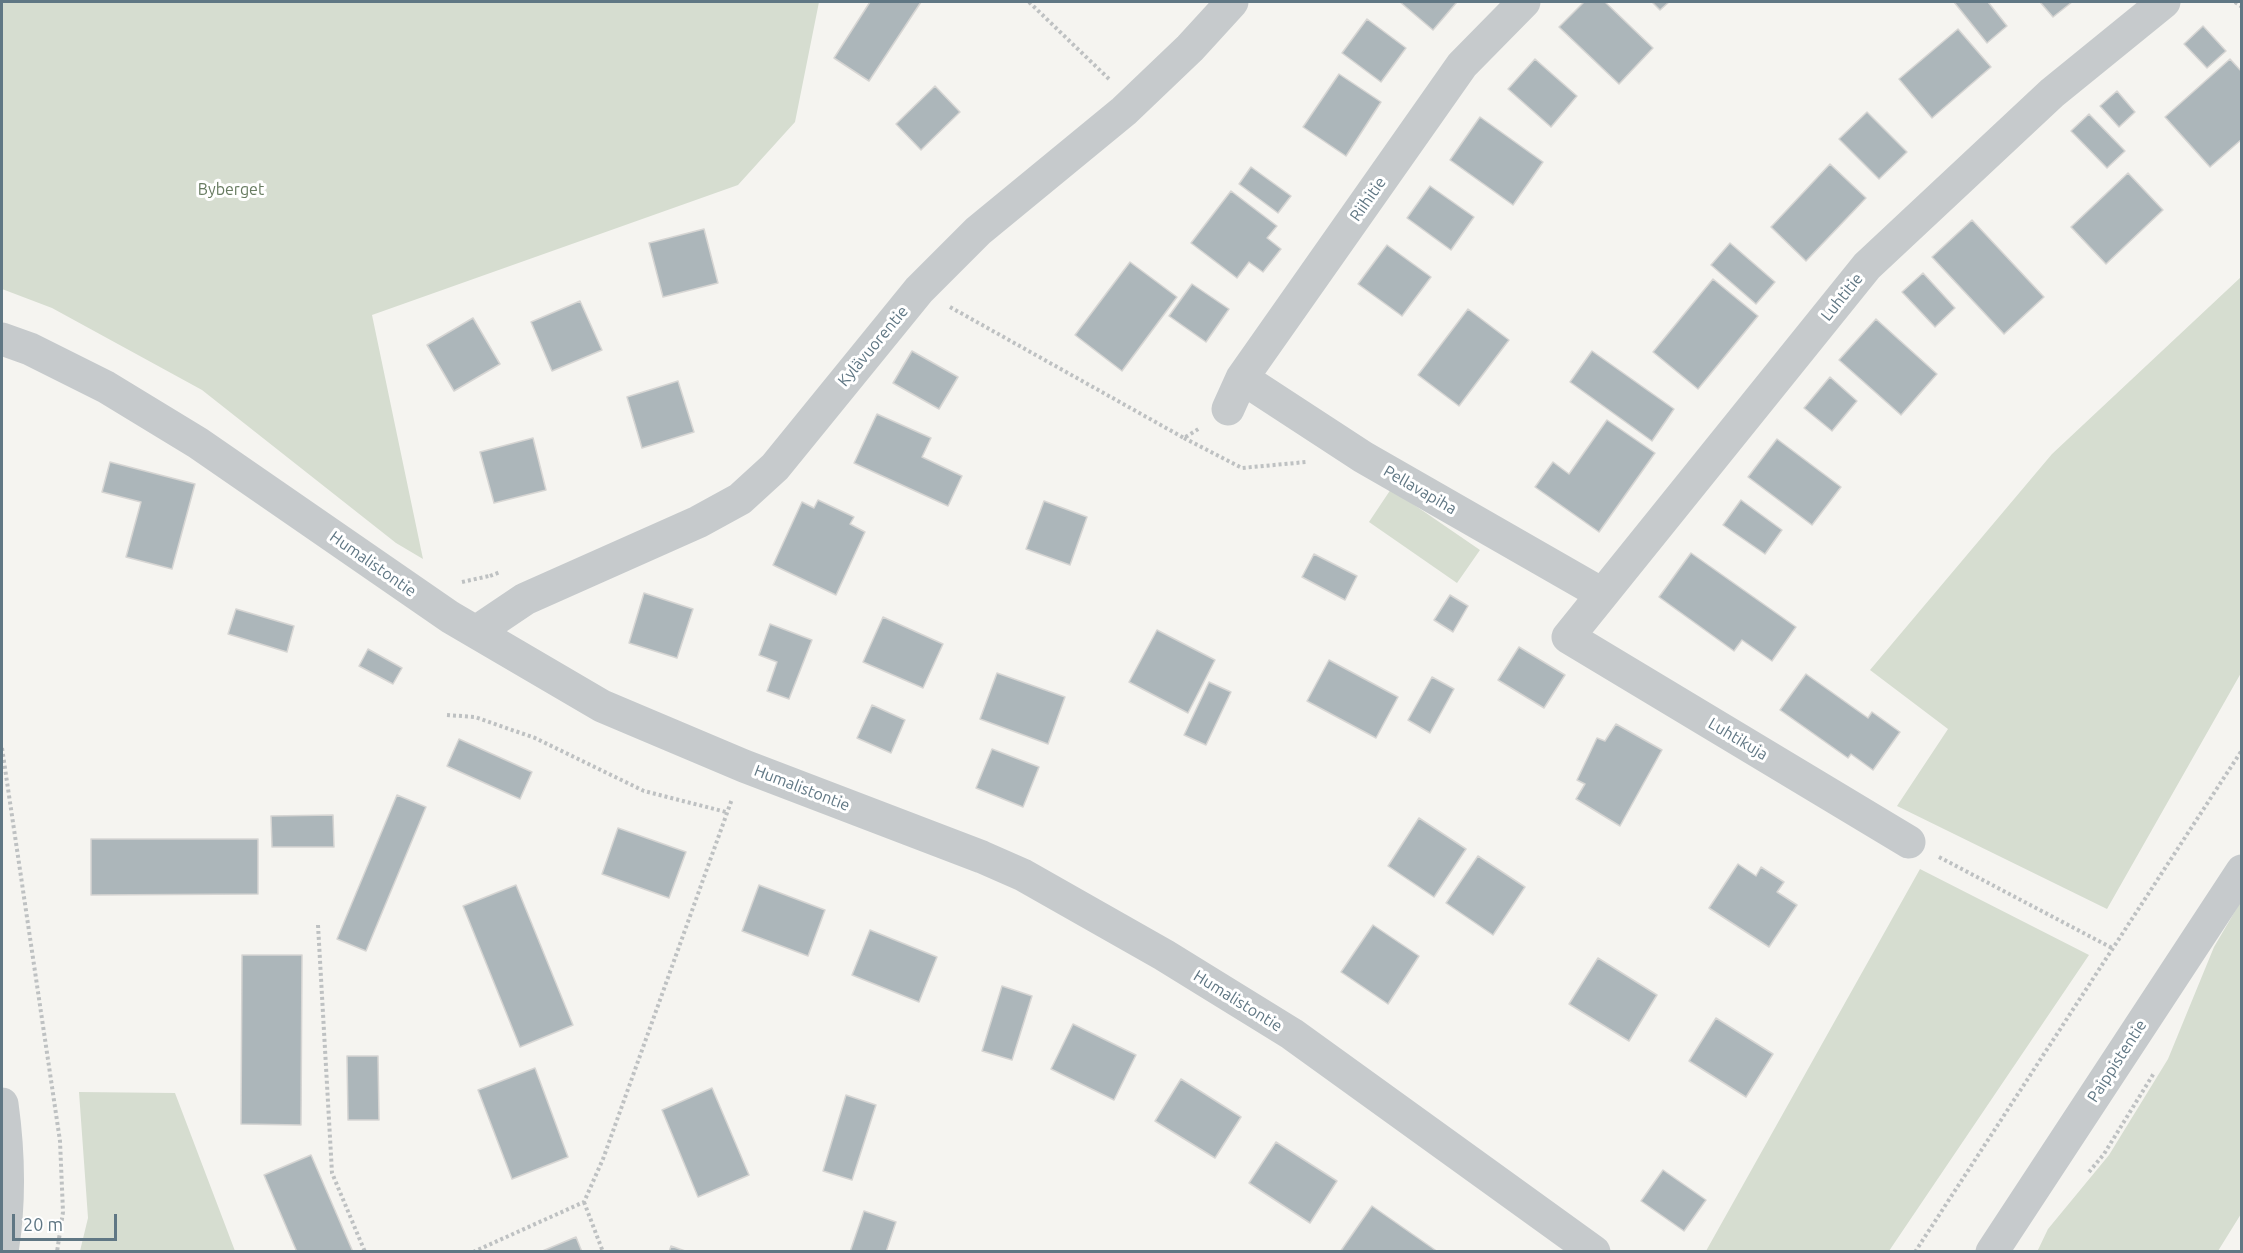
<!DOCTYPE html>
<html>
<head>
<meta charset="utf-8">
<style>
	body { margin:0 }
	#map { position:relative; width:2243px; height:1253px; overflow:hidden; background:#f5f4f0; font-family:Ubuntu,sans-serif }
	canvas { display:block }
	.frame { position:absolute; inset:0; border:3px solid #607784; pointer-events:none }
	.scale { position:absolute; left:12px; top:1214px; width:105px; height:27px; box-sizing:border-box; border:3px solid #607784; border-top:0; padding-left:8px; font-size:18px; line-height:21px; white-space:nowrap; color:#607784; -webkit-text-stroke:4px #fff; paint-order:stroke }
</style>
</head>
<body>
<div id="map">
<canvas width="2243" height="1253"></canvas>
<div class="frame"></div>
<div class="scale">20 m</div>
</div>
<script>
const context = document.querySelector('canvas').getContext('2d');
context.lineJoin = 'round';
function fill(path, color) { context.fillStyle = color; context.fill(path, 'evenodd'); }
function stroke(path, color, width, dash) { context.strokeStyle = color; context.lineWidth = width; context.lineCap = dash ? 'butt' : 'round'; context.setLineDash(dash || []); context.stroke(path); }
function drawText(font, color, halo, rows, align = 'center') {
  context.font = font + ' Ubuntu,sans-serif'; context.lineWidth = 6; context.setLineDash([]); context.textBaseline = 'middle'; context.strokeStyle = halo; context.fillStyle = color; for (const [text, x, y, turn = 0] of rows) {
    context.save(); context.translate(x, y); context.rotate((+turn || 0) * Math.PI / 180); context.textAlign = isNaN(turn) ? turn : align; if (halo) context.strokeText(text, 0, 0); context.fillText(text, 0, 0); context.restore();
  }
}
fill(new Path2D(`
	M2,2H819L795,122L738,185L372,315L423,559L396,543L202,390L52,308L2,289Z
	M2241,277V673L2107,909L1897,806L1948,729L1870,670L2052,454Z
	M1391,489L1480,550L1457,583L1369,522Z
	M1920,869L2089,955L1889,1251H1706Z
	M2241,901V1214L2218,1251L2037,1252L2048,1229L2109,1155L2168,1059L2214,947Z
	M79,1092L175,1093L235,1251H80L88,1218Z`), '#d6ddd0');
const building = new Path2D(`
	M870,2H921L869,81L834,58Z
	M1400,2H1457L1433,30Z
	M1584,2H1605L1653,48L1619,84L1559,27Z
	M1652,2H1669L1660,10Z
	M1954,2H1988L2007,26L1987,43Z
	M2040,2H2072L2053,17Z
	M1367,19L1406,48L1381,82L1342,53Z
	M2203,26L2226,51L2207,68L2184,44Z
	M1958,29L1991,67L1932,118L1899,79Z
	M1535,59L1577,96L1551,127L1508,89Z
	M2230,59L2242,72V139L2210,167L2165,117Z
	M1339,74L1381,102L1346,156L1303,127Z
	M935,86L960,112L921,150L896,124Z
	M2117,91L2135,112L2119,127L2100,106Z
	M1867,112L1907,152L1879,179L1839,139Z
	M2089,114L2125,151L2107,168L2071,131Z
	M1480,117L1543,162L1513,205L1450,160Z
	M1830,164L1866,198L1806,261L1771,227Z
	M1251,167L1291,196L1278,213L1239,184Z
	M2128,173L2163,210L2106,264L2071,227Z
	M1430,186L1474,217L1451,250L1407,218Z
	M1231,191L1277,226L1267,238L1281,249L1263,272L1249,262L1237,278L1191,243Z
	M1972,220L2044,297L2004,334L1932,257Z
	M704,229L718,283L663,297L649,243Z
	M1730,243L1775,282L1756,304L1711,265Z
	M1387,245L1431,277L1402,316L1358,284Z
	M1130,262L1177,297L1122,371L1075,335Z
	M1923,273L1955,308L1935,327L1902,292Z
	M1713,279L1758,316L1698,389L1653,352Z
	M1192,284L1229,309L1206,342L1169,316Z
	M580,301L602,350L552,371L531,322Z
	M1468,309L1509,340L1459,406L1418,375Z
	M473,318L500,364L454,391L427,345Z
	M1876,319L1937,374L1901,415L1839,360Z
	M912,351L958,377L939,409L893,383Z
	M1592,351L1674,409L1652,441L1570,382Z
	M1830,377L1857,401L1832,431L1804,408Z
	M678,381L694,432L642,448L627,397Z
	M877,414L931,438L922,457L962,476L948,506L854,463Z
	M1607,420L1655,453L1599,532L1535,487L1553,462L1569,474Z
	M533,438L546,490L494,503L480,452Z
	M1777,439L1841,487L1812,525L1748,477Z
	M110,462L195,484L172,569L126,557L141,502L102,492Z
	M818,500L854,517L850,524L865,532L836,595L773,565L802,502L814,508Z
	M1741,500L1782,530L1765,554L1723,525Z
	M1044,501L1087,517L1070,565L1026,549Z
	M1691,553L1796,627L1772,661L1742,640L1734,651L1659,597Z
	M1314,554L1357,576L1345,600L1302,577Z
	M644,593L693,609L677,658L629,643Z
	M1450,595L1468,606L1453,632L1434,620Z
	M236,609L294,626L287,652L228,634Z
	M883,617L943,644L923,688L863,662Z
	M770,624L812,640L789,699L767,691L777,662L759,655Z
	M1157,630L1215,660L1188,713L1129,682Z
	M1519,647L1565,675L1544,708L1498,680Z
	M368,649L402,668L393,684L359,666Z
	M1329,660L1398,697L1376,738L1307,701Z
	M997,673L1065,697L1048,744L980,719Z
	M1806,674L1868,718L1872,712L1900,732L1873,770L1851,754L1848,758L1780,710Z
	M1432,677L1454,689L1430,733L1408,720Z
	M1209,682L1231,692L1206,745L1184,735Z
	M872,705L905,720L891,753L857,738Z
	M1616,724L1662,750L1620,826L1576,799L1585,784L1577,780L1597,738L1605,741Z
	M459,739L532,772L520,799L447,766Z
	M992,749L1039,767L1023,807L976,788Z
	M397,795L426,807L366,951L337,939Z
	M333,815L334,847H272L271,816Z
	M1419,818L1466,849L1434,897L1388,866Z
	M618,828L686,852L669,898L602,874Z
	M91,839H258V894L91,895Z
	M1478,856L1525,887L1493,935L1446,903Z
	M1738,864L1756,876L1761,867L1784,882L1777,892L1797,905L1769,947L1709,908Z
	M516,885L573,1025L520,1047L463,906Z
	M759,885L825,910L808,956L742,931Z
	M1373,925L1419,956L1388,1004L1341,972Z
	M870,930L937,957L919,1002L852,975Z
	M242,955H302L301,1125L241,1124Z
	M1598,958L1657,995L1629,1041L1569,1004Z
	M1002,986L1032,996L1012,1060L982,1051Z
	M1716,1018L1773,1054L1746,1097L1689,1061Z
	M1073,1024L1136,1055L1114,1100L1051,1069Z
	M347,1056H378L379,1120H348Z
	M535,1068L568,1157L512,1179L478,1090Z
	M1181,1079L1241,1117L1215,1158L1155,1121Z
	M712,1088L749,1175L698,1197L662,1110Z
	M846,1095L876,1105L852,1180L823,1171Z
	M1276,1142L1337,1181L1310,1223L1249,1183Z
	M311,1155L353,1252H297L264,1175Z
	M1663,1170L1706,1200L1684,1231L1641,1201Z
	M1372,1206L1438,1252H1340Z
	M864,1211L896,1222L886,1252H850Z
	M576,1237L582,1252H540Z
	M671,1246L688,1252H669Z`);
fill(building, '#acb6ba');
stroke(building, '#d6d5d3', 1.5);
stroke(new Path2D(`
	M1029,2L1109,79
	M2235,2L2242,7
	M950,307L1184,438L1200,428
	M1184,438L1242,468L1306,462
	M490,576L500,572
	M462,582L489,576
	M447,715L475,717L535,738L644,791L726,812
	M2,748L60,1141L63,1212L57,1252
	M1939,857L2112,948
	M318,925L332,1173L365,1252
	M2089,1172L2104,1154L2154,1073
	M584,1202L603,1252
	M473,1252L584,1202L603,1159L732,799
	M1915,1252L2242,750`), '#bec1c2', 4, [3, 3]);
stroke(new Path2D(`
	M2,339L30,349L106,387L198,443L450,617L602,706L744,766L982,857L1023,875L1164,955L1292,1034L1594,1252
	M1242,378L1363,457L1602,594
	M1228,409L1242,378L1462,65L1524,2
	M476,632L525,599L698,522L740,499L775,467L919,290L978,231L1124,111L1190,48L1232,2
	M1909,842L1568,637L1867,266L2052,93L2164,2
	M2,1104C9,1154 10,1202 2,1252
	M1992,1252L2242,871`), '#c6cacc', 33);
drawText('16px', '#677b60', '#fff', [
	["Byberget",231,190]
]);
drawText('16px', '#607784', '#fff', [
	["Riihitie",1368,199,-55],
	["Luhtitie",1842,297,-51],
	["Kylävuorentie",873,346,-50],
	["Pellavapiha",1420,490,30],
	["Humalistontie",373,564,35],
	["Luhtikuja",1738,739,31],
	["Humalistontie",802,788,21],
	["Humalistontie",1238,1001,32],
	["Paippistentie",2117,1061,-57]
]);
</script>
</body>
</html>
